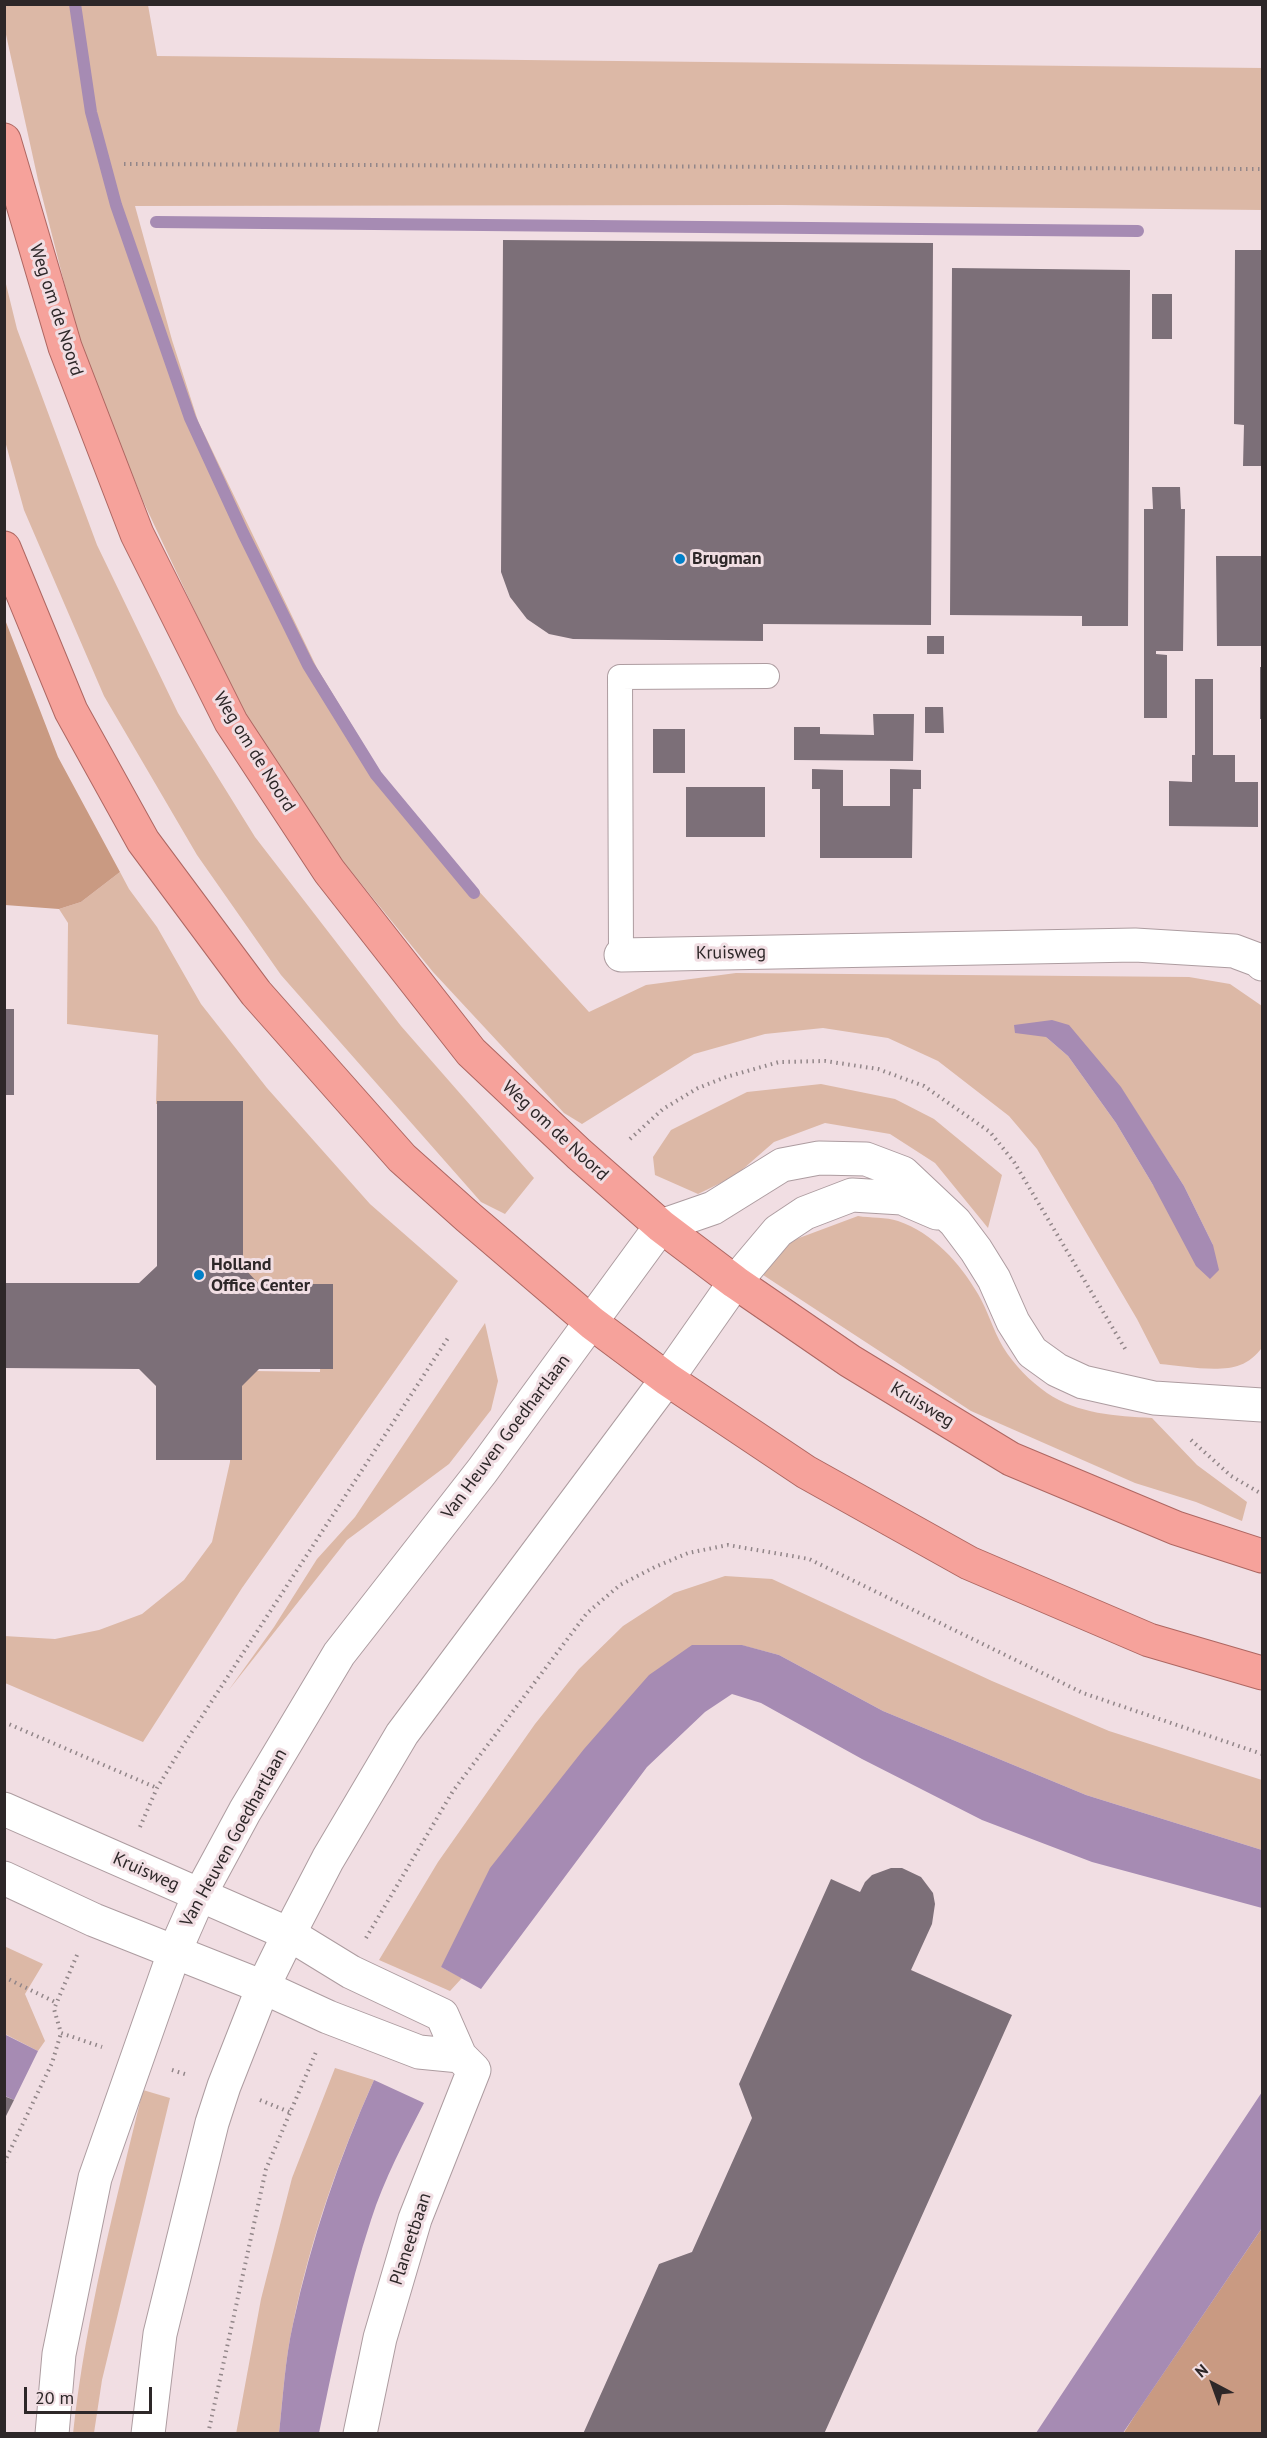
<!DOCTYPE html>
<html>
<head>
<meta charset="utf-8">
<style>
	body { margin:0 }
	#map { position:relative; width:1267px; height:2438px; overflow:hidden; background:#f1dee3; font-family:"PT Sans",sans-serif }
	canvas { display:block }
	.frame { position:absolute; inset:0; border:6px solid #2d2728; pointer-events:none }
	.north { position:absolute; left:1183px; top:2354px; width:60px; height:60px; -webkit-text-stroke:4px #f1dee3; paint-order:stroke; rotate:319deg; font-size:16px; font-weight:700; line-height:24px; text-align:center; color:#2d2728 }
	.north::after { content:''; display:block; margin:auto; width:21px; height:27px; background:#2d2728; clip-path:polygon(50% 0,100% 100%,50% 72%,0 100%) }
	.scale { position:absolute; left:24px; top:2387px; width:128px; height:27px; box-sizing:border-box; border:3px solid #2d2728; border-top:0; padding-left:8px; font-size:18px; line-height:21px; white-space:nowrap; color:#2d2728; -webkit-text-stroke:4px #f1dee3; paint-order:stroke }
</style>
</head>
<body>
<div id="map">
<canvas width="1267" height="2438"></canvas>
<div class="frame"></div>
<div class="north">N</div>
<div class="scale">20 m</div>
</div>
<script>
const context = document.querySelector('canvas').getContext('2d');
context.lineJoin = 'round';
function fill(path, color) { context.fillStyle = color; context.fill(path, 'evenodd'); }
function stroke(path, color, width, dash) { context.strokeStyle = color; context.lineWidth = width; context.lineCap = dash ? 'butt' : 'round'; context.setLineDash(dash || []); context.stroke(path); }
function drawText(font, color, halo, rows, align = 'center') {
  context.font = font + ' "PT Sans",sans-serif'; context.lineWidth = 6; context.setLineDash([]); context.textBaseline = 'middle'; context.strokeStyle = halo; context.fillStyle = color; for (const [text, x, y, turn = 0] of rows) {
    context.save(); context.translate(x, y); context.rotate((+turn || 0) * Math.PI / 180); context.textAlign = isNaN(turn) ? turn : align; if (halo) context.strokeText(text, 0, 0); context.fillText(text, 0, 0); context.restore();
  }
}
fill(new Path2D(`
	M4,5H148L157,56L1262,68V210L782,205L135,206L172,340L198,421L317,668L384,778L476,888L589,1012L646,985L736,973L1189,977L1230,984L1262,1006V1348C1256,1355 1249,1362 1240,1365C1220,1373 1182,1366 1160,1364L1137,1319L1037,1149L1009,1116L938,1061L888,1038L823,1028L765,1034L694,1054L582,1124L564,1113L433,972L324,838L240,707L143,501L80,345L38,180L5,30ZM1046,1037L1120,1087L1184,1186L1213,1245L1153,1185L1116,1123L1068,1056Z
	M5,280L17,329L97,545L178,713L255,837L401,1026L534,1178L505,1214L481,1202L281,975L197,855L104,696L24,510L5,441Z
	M120,872L129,889L157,927L201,1004L267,1088L370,1204L458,1281L242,1588L143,1742L5,1683L4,1636L55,1639L99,1630L142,1614L184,1580L212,1542L230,1462L232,1391L254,1371L320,1372L322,1289L250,1286L231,1265L236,1107L156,1104L158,1035L67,1024L68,923L59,909L81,902Z
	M821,1084L895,1099L934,1119L1002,1175L988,1228L935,1163L890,1134L825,1123L774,1142L735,1176L698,1194L655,1175L653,1157L671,1130L747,1092Z
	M858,1216C870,1218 886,1217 898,1221C933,1233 960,1263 978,1294C988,1311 993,1330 1003,1347C1014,1365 1030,1381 1047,1393C1078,1414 1116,1416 1152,1418L1197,1465L1247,1502L1242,1521L1196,1502L1135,1483L971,1411L757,1271L791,1241Z
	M485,1323L498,1381L491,1410L449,1464L347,1540L228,1691L274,1627L317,1559L355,1517Z
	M725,1576L772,1579L992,1681L1109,1731L1262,1780V1850L1086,1795L883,1711L779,1655L741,1645L441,1967L462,1978L450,1991L379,1960L438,1862L535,1724L579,1669L623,1626L674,1593Z
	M4,1946L43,1964L25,1994L45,2041L38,2051L5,2034Z
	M335,2068L374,2080C339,2158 310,2240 293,2324C285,2359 283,2397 279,2433L236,2434L261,2299L292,2178Z
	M143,2090L170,2098L102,2380L94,2433L73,2434C86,2315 115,2205 143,2090Z`), '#dcb8a6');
fill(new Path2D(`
	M4,617L58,757L120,872L81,902L59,909L5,905Z
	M1262,2228V2433L1123,2434L1137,2412Z`), '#c99a82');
fill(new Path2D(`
	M1052,1020L1069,1025L1121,1087L1184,1186L1213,1245L1219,1270L1210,1279L1196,1266L1153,1185L1116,1123L1068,1056L1046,1037L1015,1033L1014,1025Z
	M692,1645H742L779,1655L883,1711L1086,1795L1262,1850V1908L1092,1862L982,1820L862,1759L761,1703L732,1694L705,1712L647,1767L481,1989L441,1967L490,1868L584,1749L649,1675Z
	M4,2034L38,2051L14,2100L5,2096Z
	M374,2080L424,2103C405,2140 384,2179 371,2220C348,2290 334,2361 319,2433H279C283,2397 285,2359 293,2324C311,2240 339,2158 374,2080Z
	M1262,2092V2228L1123,2433H1036Z`), '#a68bb3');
stroke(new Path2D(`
	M75,4L91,112L116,205L190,418L243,533L308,665L376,775L474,893
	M156,222L1138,231`), '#a68bb3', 12);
fill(new Path2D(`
	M503,240L933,243L931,625L763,624V641L573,639L549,634L527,619L510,597L501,572Z
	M1235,250H1262V466H1243L1244,425L1234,424Z
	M952,268L1130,270L1128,626H1082V616L950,615Z
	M1152,294H1172V339H1152Z
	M1152,487H1180L1181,509H1185L1183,651H1156V654L1167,655V718H1144V509H1153Z
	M1216,556H1262V646H1217Z
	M927,636H944V654H927Z
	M1260,667H1262V719H1260Z
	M1195,679H1213V755H1235V782H1258V827L1169,826V781L1192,782V755H1195Z
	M925,707H943L944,733H925Z
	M873,714H914L913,761L794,760V727H820V734L874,735Z
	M653,729H685V773H653Z
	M812,769L843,770V806H890V769L921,770V789H913L912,858H820V789H812Z
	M686,787H765V837H686Z
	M4,1009H14V1095H4Z
	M157,1101H243V1267L259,1284H333V1369H259L242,1386V1460H156V1386L139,1369L4,1368V1283H139L157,1266Z
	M891,1868H902L921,1877L933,1893L935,1904L932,1924L911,1970L1012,2015L824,2434H583L659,2264L692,2252L752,2118L739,2084L831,1879L860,1892L865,1882L872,1875Z
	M4,2096L14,2100L4,2120Z`), '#7c6f78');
const service = new Path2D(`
	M621,955L620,677L767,676`);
const minor = new Path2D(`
	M621,955L1135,945L1234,951L1258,960L1262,964
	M661,1226L713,1208L782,1165L819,1158L866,1159L903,1173L955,1222L976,1250L994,1279L1013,1322L1032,1352L1057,1370L1083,1382L1154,1398L1262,1405
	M735,1282L778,1231L805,1213L852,1195L902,1198L937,1213
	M289,1934L351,1972L442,2015L460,2056L474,2070L415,2219L380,2338L360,2434
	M263,1987L328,2017L419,2052L460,2056`);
const tertiary = new Path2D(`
	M4,1809L289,1934
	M4,1878L94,1920L263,1987`);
const secondary = new Path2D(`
	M52,2434L59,2354L95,2178L174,1953L199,1896L245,1811L339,1654L482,1471L661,1226
	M148,2434L160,2334L212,2123L224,2086L263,1987L289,1934L328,1859L402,1734L667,1379L735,1282`);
const trunk = new Path2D(`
	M4,140L65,347L137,534L231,722L329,871L471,1052L579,1154L661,1226L735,1282L850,1361L1011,1459L1176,1528L1262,1556
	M4,548L71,711L143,841L256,993L402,1158L468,1217L592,1323L667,1379L806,1472L969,1563L1149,1640L1262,1673`);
stroke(service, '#ad9ca0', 26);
stroke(minor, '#ad9ca0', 35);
stroke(tertiary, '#ad9ca0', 35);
stroke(secondary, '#ad9ca0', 35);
stroke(trunk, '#ae6762', 35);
stroke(new Path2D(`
	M124,164L1262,169
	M630,1139L663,1109L698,1088L726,1077L779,1062L825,1061L878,1069L924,1086L990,1132L1014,1162L1127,1352
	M1191,1440L1231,1476L1262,1494
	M4,1722L157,1788
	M140,1827L157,1788L182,1747L448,1338
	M366,1938L453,1791L587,1613L620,1585L655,1567L688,1553L728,1545L809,1559L1083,1693L1262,1754
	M77,1955L54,2009L61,2033L102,2047
	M4,1977L55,2002
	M172,2070L188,2075
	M260,2100L292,2113
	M4,2163L52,2063L61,2033
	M208,2434L266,2169L316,2052`), '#928689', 4, [1.5, 4.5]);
stroke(service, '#fff', 24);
stroke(minor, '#fff', 33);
stroke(tertiary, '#fff', 33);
stroke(secondary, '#fff', 33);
stroke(trunk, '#f6a29b', 33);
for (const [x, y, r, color] of [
	[680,559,6,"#0180c8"],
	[199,1275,6,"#0180c8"]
]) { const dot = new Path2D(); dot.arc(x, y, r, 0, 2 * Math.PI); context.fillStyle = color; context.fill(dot); stroke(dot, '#f1dee3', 2); }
drawText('18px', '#2d2728', '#f1dee3', [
	["Weg om de Noord",56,310,72],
	["Weg om de Noord",254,752,58],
	["Kruisweg",731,953,-1],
	["Weg om de Noord",555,1131,43],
	["Kruisweg",922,1405,31],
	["Van Heuven Goedhartlaan",506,1437,-53],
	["Van Heuven Goedhartlaan",234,1838,-61],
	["Kruisweg",146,1872,24],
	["Planeetbaan",411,2239,-72]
]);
drawText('bold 18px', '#2d2728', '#f1dee3', [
	["Brugman",692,559],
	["Holland",211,1265],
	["Office Center",211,1286]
], 'left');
</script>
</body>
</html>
